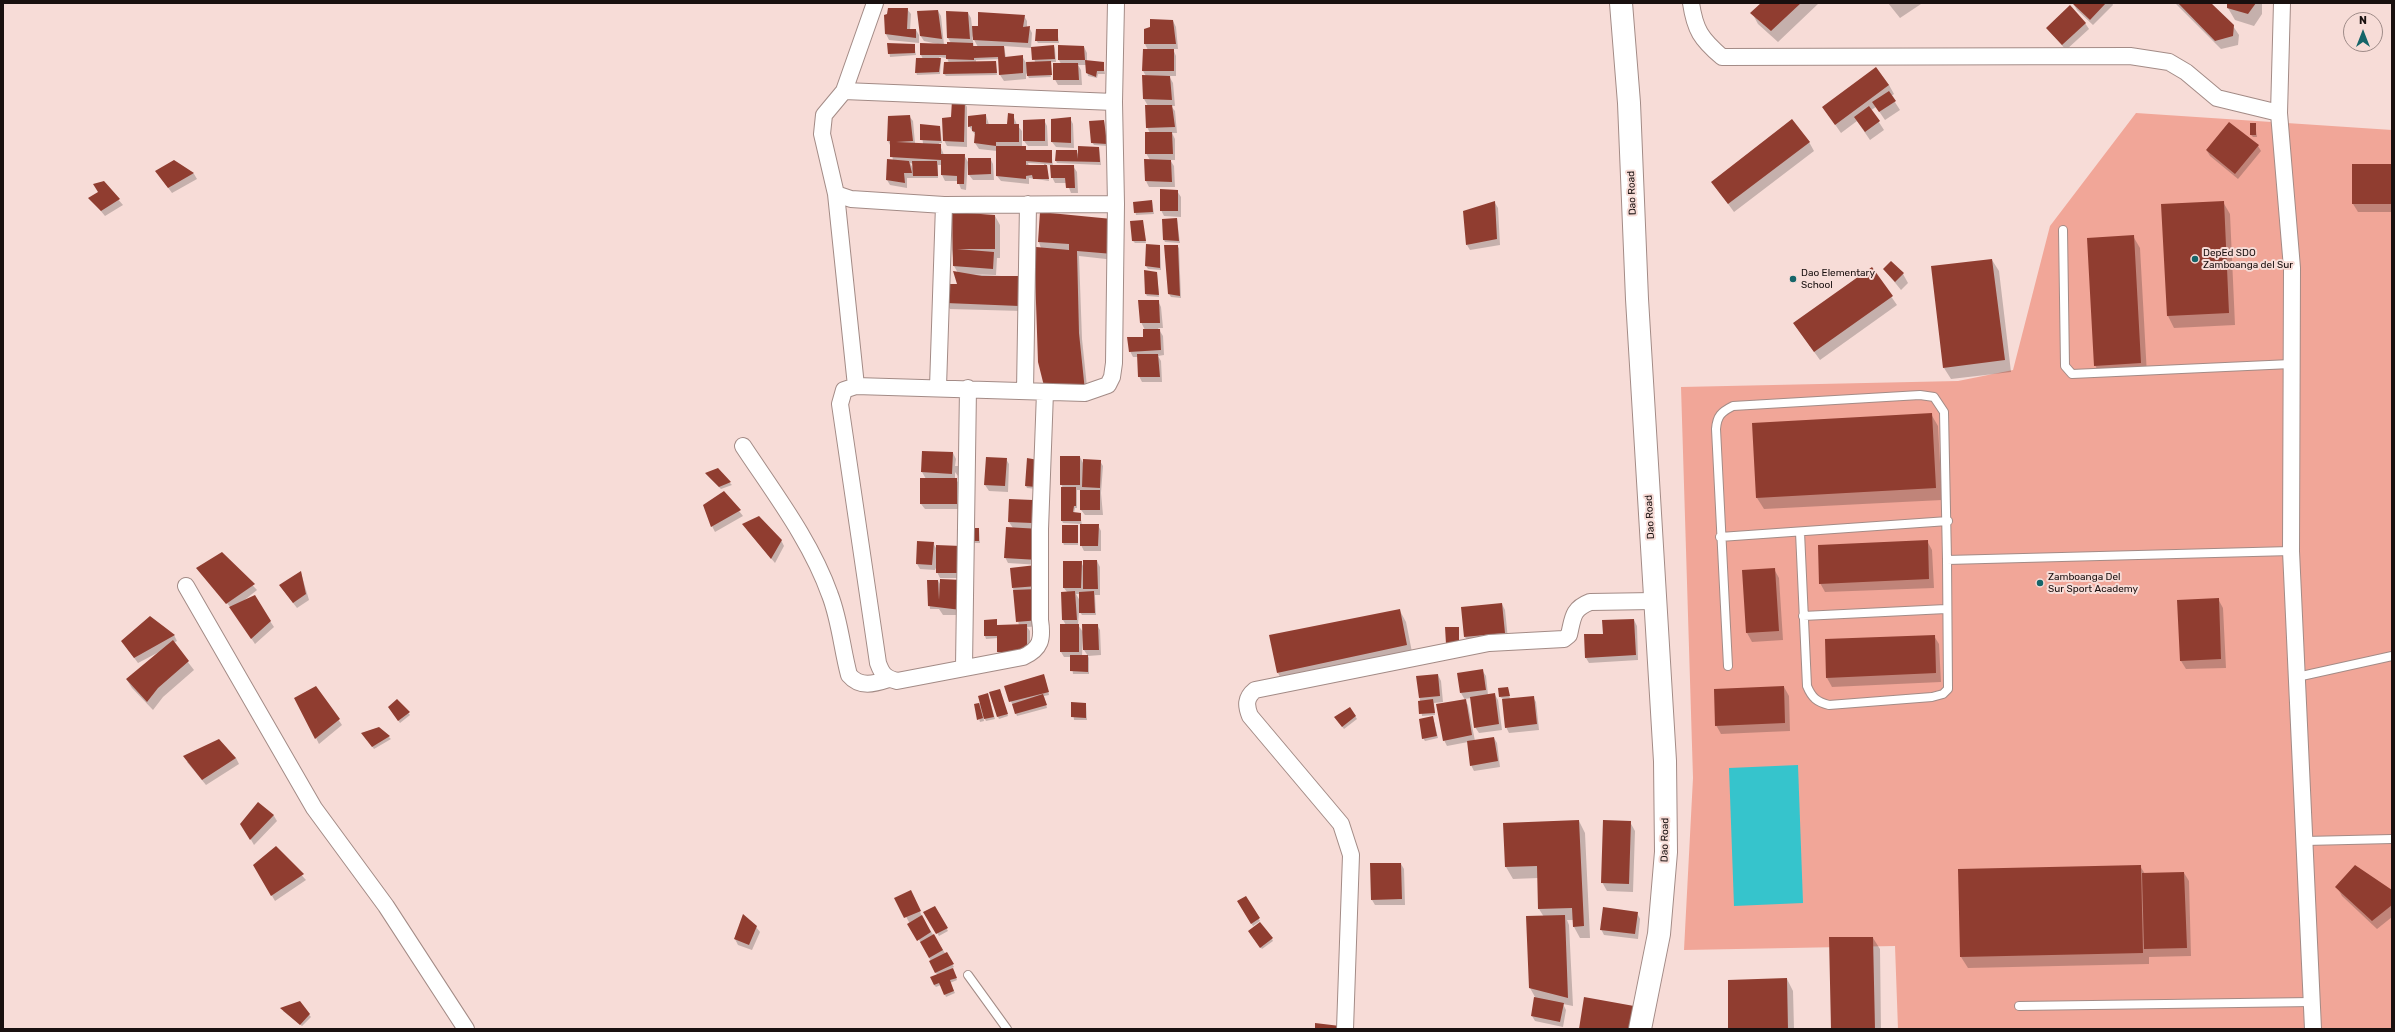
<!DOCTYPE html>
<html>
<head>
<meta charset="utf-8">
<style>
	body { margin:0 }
	#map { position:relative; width:2395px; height:1032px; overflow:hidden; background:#f7dcd7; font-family:Rubik,sans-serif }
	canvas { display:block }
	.frame { position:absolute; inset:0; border:4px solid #19100f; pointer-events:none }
	.north { position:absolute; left:2343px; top:12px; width:40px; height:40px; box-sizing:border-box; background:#f7dcd7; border:1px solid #9e8a87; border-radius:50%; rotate:0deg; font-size:11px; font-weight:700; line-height:16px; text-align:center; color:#19100f }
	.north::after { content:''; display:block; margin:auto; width:14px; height:18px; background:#166569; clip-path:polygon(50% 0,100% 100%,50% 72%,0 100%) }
</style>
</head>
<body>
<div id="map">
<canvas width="2395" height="1032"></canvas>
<div class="frame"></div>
<div class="north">N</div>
</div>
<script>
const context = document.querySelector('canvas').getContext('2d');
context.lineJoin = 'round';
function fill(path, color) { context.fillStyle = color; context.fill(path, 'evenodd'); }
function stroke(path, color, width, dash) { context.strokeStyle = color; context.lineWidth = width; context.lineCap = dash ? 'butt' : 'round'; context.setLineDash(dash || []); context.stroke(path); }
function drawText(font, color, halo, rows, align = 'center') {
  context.font = font + ' Rubik,sans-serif'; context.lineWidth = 4; context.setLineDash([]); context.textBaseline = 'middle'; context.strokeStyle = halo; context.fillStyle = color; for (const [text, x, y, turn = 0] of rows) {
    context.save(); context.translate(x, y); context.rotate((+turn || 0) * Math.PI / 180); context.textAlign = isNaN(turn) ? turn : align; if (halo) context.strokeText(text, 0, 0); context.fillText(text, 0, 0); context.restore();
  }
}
fill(new Path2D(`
	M2136,113L2392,130V1029H1898L1895,946L1684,950L1693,778L1681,387L1958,381L2013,370L2050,226Z`), '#f1a698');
fill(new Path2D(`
	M1798,765L1803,903L1734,906L1729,768Z`), '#36c4cc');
fill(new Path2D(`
	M1762,3H1819L1778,42L1758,24L1752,13Z
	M1888,3H1921V4L1900,18Z
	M2075,3H2112L2113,5L2093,25L2077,10L2074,5Z
	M2175,3H2210L2233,26L2239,35L2238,45L2221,49Z
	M2228,3H2262V14L2254,26L2235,20L2228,8Z
	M907,9L911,14L910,30H916L919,35V43L889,40L886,34Z
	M938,11L941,16L944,45L951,43L948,38L968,13L971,18L972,27H979L1024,16L1027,21V27H1029L1032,33L1031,48L1054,46L1055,49L1056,62H1050L1051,77L1029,78L1026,73V79L1004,81L1000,75V59L976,60V62H995L997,75L946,76L944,74L949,63L947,58L939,57L941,61L940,74L917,75L916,72L923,59L921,55L942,45L924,41L920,35ZM972,36L978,47H974ZM1004,46L1032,48L1035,62L1026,63L1022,56L1006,58Z
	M1173,21L1176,27L1178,49H1173L1176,56V76H1169L1173,83L1175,106H1171L1175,111L1177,133H1172L1175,139V160H1170L1174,166L1175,187H1149L1146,181L1145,160H1150L1146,153L1150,133L1147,127L1148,106L1144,99L1146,76L1143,71L1148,50L1145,44Z
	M2085,23L2089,29L2066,50L2047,28Z
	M1057,30L1059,43H1038L1036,40Z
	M888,44L914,45L916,55L890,57Z
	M1084,47L1087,53V61L1103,63L1105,74H1098L1097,78L1088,76L1086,65H1078L1081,70L1082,85H1058L1053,76L1061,64L1059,60Z
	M1876,68L1889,85L1894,94L1891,96L1900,110L1885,120L1876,107L1871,110L1884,130L1870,140L1857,121L1841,133L1823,107Z
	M964,101L967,107V147L947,146L944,140L952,118Z
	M977,115H986L989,125H1008L1013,115L1017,125L1022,131V147H1025L1027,151H1051L1053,166H1073L1077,172L1078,193H1071L1067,183H1055L1052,177L1051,165L1046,164L1049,181L1029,178V184L1001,181L997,176V151L979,149L975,143L976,136L969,126ZM1028,163L1044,164V166H1029Z
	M909,116L913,121L915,143L923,144L921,125L940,127L942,143H939L944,155H964L968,162L966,190L961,189L958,181H945L942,175V165H938V178H907V188L890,185L887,180L893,161L891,147L888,141ZM910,163L914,164V170Z
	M1070,118L1073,124L1074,148L1056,147L1052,142Z
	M1044,120L1047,126L1048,146H1028L1024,141Z
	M1104,121L1108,146L1094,145L1092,142Z
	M2255,124L2257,137H2253L2251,135Z
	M1809,142L1814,151L1734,212L1712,182Z
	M2258,146L2261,151L2238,179L2210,156L2207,151Z
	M1099,148L1101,165L1057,163L1056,161L1076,151L1079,156Z
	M990,158L993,164L994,180H973L969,175Z
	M174,161L194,174L197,179L172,193L156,171Z
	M2392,165V212H2358L2353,204Z
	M103,182L123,205L105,216L90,198L100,193Z
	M1177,191L1181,197V217L1164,216L1161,210Z
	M1152,201L1154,214L1136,215L1134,203Z
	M2223,202L2230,214L2235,325L2174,328L2168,316L2162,205Z
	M1495,203L1498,208L1500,245L1470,250L1467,245Z
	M953,213L995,216L1000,225V258H997L996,275L964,274L1020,277L1022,311L950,309L946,303L958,285V273L954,266L952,249Z
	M1177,219L1180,243L1165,242L1164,240Z
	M1112,220L1115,260L1079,256L1082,339L1088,396L1039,242Z
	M1142,221L1146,243H1135L1133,241Z
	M2133,236L2140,248L2147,375L2101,377L2095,365Z
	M1160,246L1161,270L1148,269L1146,266Z
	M1177,246L1179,248L1181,298L1171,297L1169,294Z
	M1992,260L1999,271L2011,372L1951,379L1944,368Z
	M1872,269L1897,305L1820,360L1794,324Z
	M1884,269L1903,274L1908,283L1901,290Z
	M1157,273L1159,297L1147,296L1146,294Z
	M1158,301L1161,307L1163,328H1158L1163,336L1164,355L1158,356L1161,361L1162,382H1142L1139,376L1138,357H1133L1130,351L1144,338L1145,330L1141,322Z
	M1931,414L1938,426L1942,500L1764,509L1757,498Z
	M923,452L953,453L956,459L955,466H964V476H958L955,472V479L960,484L959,509H925L921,504L926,479L922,472Z
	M1080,457L1084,465L1100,461L1103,466L1101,493L1103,515H1085L1081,510V490H1077V508H1075L1074,513L1080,514L1082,525H1098L1101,531V551H1084L1081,545V524L1063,523L1062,521L1063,488L1061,484Z
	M1006,459L1009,464L1008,492L989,491L985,485Z
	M1028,459L1037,489L1027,488L1026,486Z
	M718,470L730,483L732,485L721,489L706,474Z
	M724,492L743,516L715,532L712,526Z
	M1010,500L1032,501L1036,507L1040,565L1008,563L1005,557L1013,528L1009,522Z
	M1077,526L1078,545H1064L1063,543Z
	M979,529L980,543H971Z
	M747,530L781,540L784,546L775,563Z
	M1927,541L1932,550L1934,588L1825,592L1820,583Z
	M933,543L937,550L963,578H940L937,572V566L935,570L920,569L917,564Z
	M222,553L257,590L242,602L270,621L274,627L255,644L231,608L197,568Z
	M1097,561L1100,567V595H1095L1096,615H1082L1079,611L1078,625L1083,632L1082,656H1088L1089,658V674H1073L1071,657H1064L1061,652L1066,625L1063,620L1062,593L1067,592L1064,588L1081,562L1084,568ZM1076,594H1080V601Z
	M1035,566L1043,626L1027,627L1030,631V657H1001L998,652V638L986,639L985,636V621L996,620L997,626H1019L1013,588Z
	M1774,569L1779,578L1783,640L1752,642L1747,633L1743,571Z
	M301,573L309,600L297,608L280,586Z
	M928,581H938L964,615H943L939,609H930Z
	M2218,599L2223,608L2226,668L2186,669L2181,661Z
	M1502,604L1505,610L1508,639L1468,642L1465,637Z
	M1400,611L1406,622L1413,657L1284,684L1278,673Z
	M1634,620L1637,626L1638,660L1589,663L1586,658L1604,635Z
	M1097,625L1100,630L1101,655L1088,656L1084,650Z
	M174,635L177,641L173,643L194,670L163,697L153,710L132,688L127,680L161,651L138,663L126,647Z
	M1934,636L1939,644L1941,682L1832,687L1827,678Z
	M1482,670L1486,676L1488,695H1495L1498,700L1502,730L1479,733L1475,727L1472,698L1464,699L1468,705L1475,741L1494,738L1497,743L1500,767L1474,771L1471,765L1468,742L1447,746L1444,740L1465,700L1461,693L1458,674Z
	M1438,675L1441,681L1443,702L1434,703L1435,715L1422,716L1417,677Z
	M1045,678L1049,695L1044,696L1047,708L1017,716L1005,687Z
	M316,687L342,725L319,744L316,738Z
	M1784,687L1789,696L1790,731L1721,734L1716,725Z
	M1508,688L1510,699L1533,697L1536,702L1539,730L1509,733L1506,727L1503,699L1500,697Z
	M1000,690L1008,716L999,719L998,717Z
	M988,694L995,719L986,721L983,715L984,721L980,722L975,704L981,703Z
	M397,700L410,715L400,723L389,707Z
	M1072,703L1086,704L1087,720H1074Z
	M1350,708L1357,719L1344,729L1337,720Z
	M1433,717L1438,738L1425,741L1423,738Z
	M379,728L391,739L374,749L364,735Z
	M236,758L239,764L206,785L187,762Z
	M258,803L274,816L277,821L254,845L242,824Z
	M1579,821L1585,833L1590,938H1580L1574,927L1573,920H1567L1569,925L1573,1006L1563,1004L1566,1010L1563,1027L1535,1021L1532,1016L1535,997L1530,988L1527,917H1544L1539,909L1538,878L1513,879L1506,867L1504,824Z
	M1630,822L1635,831L1633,892L1607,891L1602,882Z
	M276,847L306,880L275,901L254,865Z
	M1401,864L1404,869L1405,905H1375L1372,900Z
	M2140,866L2145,874L2184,873L2189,881L2191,956L2149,957V964L1968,968L1961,957Z
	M2337,887L2392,892V917L2377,929L2342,896Z
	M914,897L923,919L954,967L952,968L957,980L950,983L955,993L946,997L941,985L936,987L934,985L931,978L937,975L931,961L896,899Z
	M1246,897L1260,921L1253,926L1238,901Z
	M934,907L948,931L939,936L925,913Z
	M1637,913L1640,919L1638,939L1604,935L1601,929Z
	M756,927L760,932L752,950L738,945L735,939Z
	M1250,934L1272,939L1273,941L1262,949Z
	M1873,938L1880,949L1881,1029H1832Z
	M1787,979L1793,991L1794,1029H1729Z
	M299,1002L311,1017L302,1026L283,1011Z`), '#0003');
fill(new Path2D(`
	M1761,3H1801L1771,31L1750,13Z
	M2074,3H2106L2090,20L2073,4Z
	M2178,3H2211L2234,25L2233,36L2215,41Z
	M2227,3H2256L2248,14L2227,8Z
	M2070,5L2086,23L2062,45L2046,28Z
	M888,8H908L907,29H916V38L885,34L884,15L887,14Z
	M938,10L942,39L920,36L917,11Z
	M946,11L968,12L970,39L947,38Z
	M978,12L1025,15L1023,27L1030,26L1028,43L973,40L972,26H978Z
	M1150,19L1173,20L1176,44H1144V29L1150,27Z
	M1036,29H1058V41H1035Z
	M947,42L973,43V46H1004L1005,57L1023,55V73L999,75L998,57L974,58V60L946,59V55H920V43L947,44Z
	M887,43L915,44V53L888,54Z
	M1054,45L1055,59L1032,60L1031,47Z
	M1058,45L1084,46L1085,60H1058Z
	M1143,49H1174V71H1142Z
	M916,58H941L939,72L915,73Z
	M1085,60L1104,62V71H1097L1096,77L1086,73Z
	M996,61L997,73L943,74L944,62Z
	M1051,61L1052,75L1027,76L1026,62Z
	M1053,63H1078L1079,80H1053Z
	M1876,67L1889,85L1835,125L1822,107Z
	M1142,75L1170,76L1172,100L1143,99Z
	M1889,91L1896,101L1879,112L1872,102Z
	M952,100H965L964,142L943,141L942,118L951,117Z
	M1145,105H1172L1175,127L1146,128Z
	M1869,106L1880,121L1865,132L1854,117Z
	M1008,113L1014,114V124H1019V142H996V146L974,143L975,132L972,131V126L968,127V116L986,114V124H1007Z
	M910,115L913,141L896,142L941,144V154H965L964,184H957V176L941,175V160L890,157V141H887L888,116Z
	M1071,117V143L1051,142V119Z
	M1045,119V141H1023V120Z
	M1792,119L1810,142L1728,204L1711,182Z
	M1104,120L1107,144L1091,143L1089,121Z
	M2229,122L2259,145L2235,174L2206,150Z
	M2250,123H2256V135H2250Z
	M920,124L940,126L941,141L920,140Z
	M1145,132H1172L1173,154H1145Z
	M996,146H1026V150H1052V163L1026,161V165H1047L1049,179H1033L1032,175L1026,176V179L996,176Z
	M1078,146L1099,147L1100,162L1055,161L1056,150H1077L1078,159Z
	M968,158H991V174L968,175Z
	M887,159L909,161L912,173H904L905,183L886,180Z
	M1144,159L1171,160L1172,182L1145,181Z
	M174,160L194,173L168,188L155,171Z
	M912,161H937L938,176H913Z
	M2352,164H2392V204H2352Z
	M1050,165H1074L1075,188H1066L1065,178H1051Z
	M104,181L120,199L101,211L88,198L98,192L93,184Z
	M1160,189L1178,190V211H1160Z
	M1152,200L1153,212L1134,213L1133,202Z
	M1495,201L1497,239L1466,245L1463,211Z
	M2224,201L2229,313L2167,316L2161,204Z
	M952,212L995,215V249H957L994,252L993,269L953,266Z
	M1040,212L1112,219L1113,254L1077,251L1079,333L1085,391L1045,390L1038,362L1035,273L1036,247L1069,250V244L1038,242Z
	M1177,218L1179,241L1163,240L1162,219Z
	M1143,220L1146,241H1132L1130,221Z
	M2134,235L2141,363L2094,366L2087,238Z
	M1146,244L1160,245V268L1145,266Z
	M1164,245H1178L1180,296L1168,294Z
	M1992,259L2005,360L1943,368L1931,266Z
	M1891,261L1904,273L1895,282L1883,269Z
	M1872,267L1893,296L1814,352L1793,323Z
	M1144,270L1157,272L1159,295L1145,294Z
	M953,271L982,276H1020L1019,306L946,303L944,284H957Z
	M1138,300H1159L1160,323H1140Z
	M1143,329H1160L1161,350L1129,352L1127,337H1143Z
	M1137,354H1158L1160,377H1138Z
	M1932,413L1936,488L1756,498L1752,423Z
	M922,451L953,452L952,474L921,472Z
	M1060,456H1080V485H1060Z
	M986,457L1007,458L1005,486L984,485Z
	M1027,458L1038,460L1036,487L1025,486Z
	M1083,459L1101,460L1100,488L1082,487Z
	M718,468L731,482L719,487L705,473Z
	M920,478H957V504H920Z
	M1061,487H1076V506H1074L1073,512L1081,513V521H1061Z
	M1080,490H1100V510H1080Z
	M724,491L741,510L711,527L703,505Z
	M1009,499L1033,500L1032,523L1008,522Z
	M759,516L782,540L771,559L742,524Z
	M1080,524H1099L1098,546H1080Z
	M1062,525H1078V543H1062Z
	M1006,527L1040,529L1038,560L1004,558Z
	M968,528H979V541H968Z
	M1928,540L1929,579L1819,584L1818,545Z
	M917,541L934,542L932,565L916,564Z
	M936,545L961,546V573H936Z
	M222,552L255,584L226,604L196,568Z
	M1083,560H1097L1098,589H1083Z
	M1063,561H1082L1081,588H1063Z
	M1036,565L1038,586L1012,588L1010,568Z
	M1775,568L1779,631L1746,633L1742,570Z
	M301,571L306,594L293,603L279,585Z
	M940,579L962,580L961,610L928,606L927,580H938L939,600Z
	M1038,589L1040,620L1016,622L1013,590Z
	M1075,591L1077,620H1062L1061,592Z
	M1094,591L1095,613H1079V592Z
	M255,595L271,621L251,639L229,607Z
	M2219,598L2221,659L2180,661L2177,600Z
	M1502,603L1505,633L1464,637L1461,607Z
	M1400,609L1407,645L1277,673L1269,635Z
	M150,616L175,635L134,658L121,641Z
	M997,619V625L1027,624V652H997V636H984V620Z
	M1634,619L1636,655L1585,658L1584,634H1603L1602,620Z
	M1060,624H1079V652H1060Z
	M1082,624H1098L1099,650H1083Z
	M1445,627H1459V643L1446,644Z
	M1935,635L1936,673L1826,678L1825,639Z
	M173,640L189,661L158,688L147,702L126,679Z
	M1070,655H1088V672L1070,671Z
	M1483,669L1486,690L1460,693L1457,673Z
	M1044,674L1049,692L1009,702L1004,686Z
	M1438,674L1440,696L1419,698L1416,676Z
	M316,686L340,719L315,739L294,698Z
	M1784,686L1785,723L1715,726L1714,689Z
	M1508,687L1510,696L1499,697L1498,688Z
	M1000,689L1008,714L997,717L989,692Z
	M988,693L994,717L984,719L978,696Z
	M1495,693L1499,724L1474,728L1470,697Z
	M1043,694L1047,705L1015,714L1012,704Z
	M1534,696L1537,724L1505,728L1502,699Z
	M397,699L410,712L398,721L388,707Z
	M1433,699L1435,713L1419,714L1418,701Z
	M1466,699L1472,735L1443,741L1436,704Z
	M1071,702L1086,703V718L1071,717Z
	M979,703L983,718L977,720L974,704Z
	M1350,707L1356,716L1342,727L1334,717Z
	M1433,716L1437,736L1422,739L1419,719Z
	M379,727L390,736L372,747L361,733Z
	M1494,737L1498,761L1470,766L1467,741Z
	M219,739L236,758L202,780L183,756Z
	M258,802L274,815L250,840L240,824Z
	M1579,820L1584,926L1573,927L1572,908L1538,909L1537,866L1505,867L1503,823Z
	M1603,820L1631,821L1629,884L1601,883Z
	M276,846L304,874L271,896L253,865Z
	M1370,863H1401L1402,899L1371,900Z
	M2141,865L2143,953L1960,957L1958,869Z
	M2355,865L2392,890V905L2372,921L2335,887Z
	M2184,872L2187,948L2144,949L2142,873Z
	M911,890L921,911L904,918L894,898Z
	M1246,896L1260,918L1251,924L1237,901Z
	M935,906L948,928L936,934L923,912Z
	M1603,907L1638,912L1635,934L1600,930Z
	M743,914L757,926L749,945L734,939Z
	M922,915L931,932L917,941L907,924Z
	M1565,915L1568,998L1529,988L1526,916Z
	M1260,922L1273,938L1260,948L1248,931Z
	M934,934L943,950L929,958L920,942Z
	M1829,937H1873L1875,1029H1831Z
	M947,952L954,964L935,973L929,961Z
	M953,968L957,978L950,980L954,991L944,995L939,983L934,985L930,977Z
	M1787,978L1788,1029H1728V980Z
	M1534,997L1564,1003L1560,1022L1531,1016Z
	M1584,997L1634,1006L1630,1029H1579Z
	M300,1001L310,1014L300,1025L280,1008Z
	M1315,1023L1340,1026L1339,1029H1315Z`), '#903d30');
const lane = new Path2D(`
	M2063,230L2065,366L2072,374L2291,364
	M1800,532L1807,686C1812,698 1817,702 1829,705L1932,697L1943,694L1948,689L1947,560
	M1720,537L1948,521
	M1803,616L1946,609
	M1728,666L1716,429C1717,416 1721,412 1733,406L1920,395L1934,397L1944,412L1947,560L2291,551
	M2297,677L2392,656
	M2305,841L2392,839
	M968,975L1007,1029
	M2019,1006L2312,1002`);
const street = new Path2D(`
	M875,3L844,91L824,115L822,134L836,194L851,199L944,205L1116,204
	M1691,3C1695,30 1701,39 1722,57L2130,56L2169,62L2186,72L2217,98L2279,113
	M2282,3L2279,113L2292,268L2291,551L2313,1029
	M844,91L1114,102
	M836,194L856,386L1085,393L1108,385L1112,377L1114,363L1116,204L1114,102L1116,3
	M856,386L844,390L840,404L878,663C882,674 885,678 897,681L1023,657C1041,649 1043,639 1040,620V529L1045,392
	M938,387L944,205
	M1025,391L1028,204
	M743,446C774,493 811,541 830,595C840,621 842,649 849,675C860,688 874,684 889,679
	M186,586L314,808L386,906L466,1029
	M964,666L968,388
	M1345,1029L1351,855L1341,824L1250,716C1246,706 1245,698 1255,690L1489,643L1564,639L1569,635C1573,618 1572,609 1590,602L1654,601`);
const secondary = new Path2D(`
	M1621,3L1629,103L1637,299L1665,761L1666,852L1659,934L1640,1029`);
stroke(lane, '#a38b86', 10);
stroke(street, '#a38b86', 18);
stroke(secondary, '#a38b86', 24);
stroke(lane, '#fff', 8);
stroke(street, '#fff', 16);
stroke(secondary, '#fff', 22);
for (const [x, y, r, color] of [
	[2195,259,4,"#166569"],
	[1793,279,4,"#166569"],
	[2040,583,4,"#166569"]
]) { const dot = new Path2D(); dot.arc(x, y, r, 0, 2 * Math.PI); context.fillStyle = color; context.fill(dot); stroke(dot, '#f7dcd7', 1.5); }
drawText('10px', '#19100f', '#f7dcd7', [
	["Dao Road",1632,193,-92],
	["Dao Road",1650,517,-93],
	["Dao Road",1665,840,-89]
]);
drawText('10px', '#19100f', '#f7dcd7', [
	["DepEd SDO",2203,253],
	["Zamboanga del Sur",2203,265],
	["Dao Elementary",1801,273],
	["School",1801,285],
	["Zamboanga Del",2048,577],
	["Sur Sport Academy",2048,589]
], 'left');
</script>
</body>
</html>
